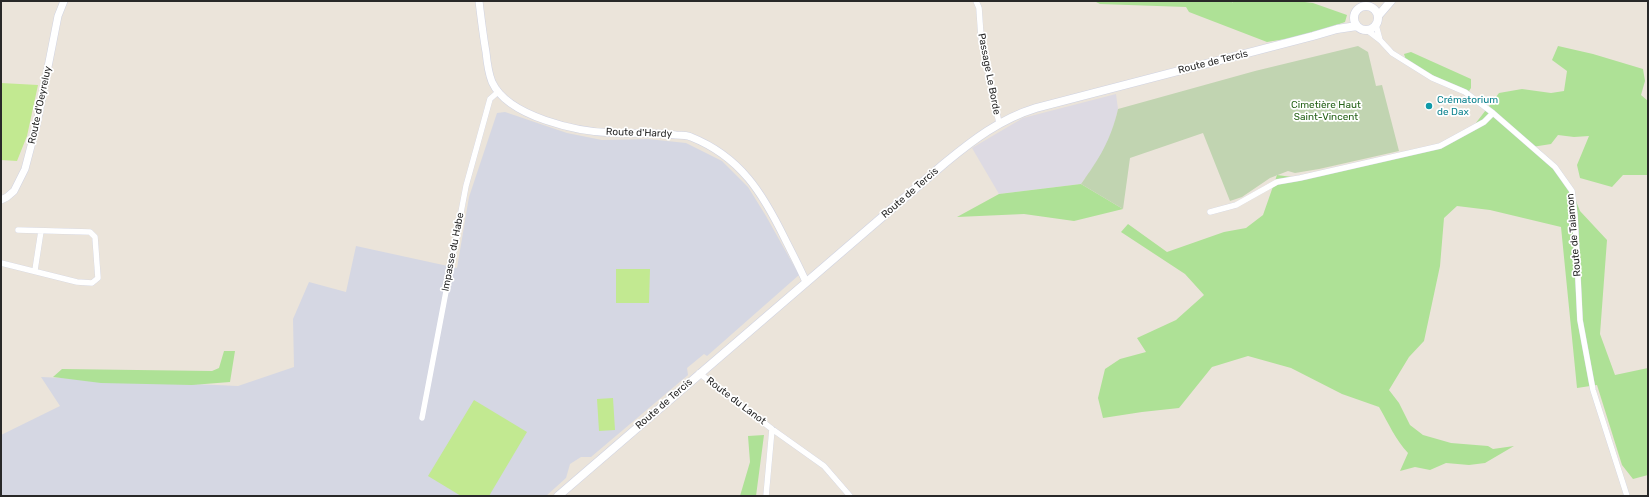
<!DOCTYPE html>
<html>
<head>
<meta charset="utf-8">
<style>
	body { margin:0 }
	#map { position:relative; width:1649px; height:497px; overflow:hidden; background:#ebe4da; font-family:Rubik,sans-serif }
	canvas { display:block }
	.frame { position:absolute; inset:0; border:2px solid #282828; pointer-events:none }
</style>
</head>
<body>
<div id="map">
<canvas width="1649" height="497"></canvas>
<div class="frame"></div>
</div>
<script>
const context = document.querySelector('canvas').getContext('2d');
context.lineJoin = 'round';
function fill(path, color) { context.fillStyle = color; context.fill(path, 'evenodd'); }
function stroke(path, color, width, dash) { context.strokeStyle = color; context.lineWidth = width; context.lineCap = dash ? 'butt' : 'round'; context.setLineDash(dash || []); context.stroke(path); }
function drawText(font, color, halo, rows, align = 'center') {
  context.font = font + ' Rubik,sans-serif'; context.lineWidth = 3.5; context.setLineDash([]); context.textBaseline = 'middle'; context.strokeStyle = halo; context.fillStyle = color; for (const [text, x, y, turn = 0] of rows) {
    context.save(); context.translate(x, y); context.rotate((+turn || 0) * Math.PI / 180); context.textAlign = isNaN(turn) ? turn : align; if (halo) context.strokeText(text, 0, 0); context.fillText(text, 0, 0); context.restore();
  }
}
fill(new Path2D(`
	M1116,94L1118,109L1114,126L1108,143L1100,158L1081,184L999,194L972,148L1023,118Z`), '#dddae3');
fill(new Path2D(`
	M505,112L567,133L602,140L648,139L686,143L722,161L748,187L766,216L799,275L707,356L704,354L687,368L688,375L591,457H581L570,464L566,478L546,496H1V435L60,406L41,377L238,386L294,367L293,319L309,282L346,292L356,246L457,268L469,197L497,113Z`), '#d5d7e3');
fill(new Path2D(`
	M1094,1H1232V3L1233,1H1297L1313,3L1347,15L1345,22L1304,36L1267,42L1189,12L1186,7L1100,4Z
	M1558,46L1593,54L1643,69L1645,81L1641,95L1648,101V175H1623L1612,187L1580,178L1577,165L1589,136L1574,137L1558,135L1551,144L1532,147L1555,167L1572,191L1580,211L1607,240L1600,334L1615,375L1648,368V475L1633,479L1622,465L1597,385L1577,388L1561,227L1490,210L1457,206L1444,218L1440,266L1424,341L1409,357L1389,390L1399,403L1410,425L1423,435L1451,443L1488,446L1493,449L1514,446L1485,463L1469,465L1446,463L1430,470L1415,467L1400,471L1408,453C1395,439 1389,424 1379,407L1342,394L1291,368L1248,356L1212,367L1179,408L1142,412L1103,418L1098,398L1105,369L1120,359L1146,352L1137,338L1176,320L1204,295L1185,274L1121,232L1128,224L1167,252L1224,232L1246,228L1263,215L1277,175L1300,178L1440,146L1472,128L1499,93L1522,89L1551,93L1564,91L1567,71L1552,60Z
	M1411,52L1471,79V88L1469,91L1443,83L1406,60L1404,54Z
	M1081,184L1123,209L1074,221L1024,214L957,217L999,194Z
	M224,351H235L230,382L192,385L101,383L53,377L62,369L212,371L219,368Z
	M764,435L756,496H740L750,462L748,436Z`), '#aee196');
fill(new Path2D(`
	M1358,46L1368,52L1376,86L1382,85L1399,151L1319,169L1295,173L1288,171L1270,178L1242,197L1230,201L1203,133L1130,158L1123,209L1081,184C1099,159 1111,140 1118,109L1255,71Z`), '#c1d4b1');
fill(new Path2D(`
	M1,83L38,85L27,136L17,161L1,160Z
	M616,269H650L649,303H616Z
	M613,398L615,430L599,431L597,399Z
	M474,400L527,432L489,496H461L428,476Z`), '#c2e991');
const minor = new Path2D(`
	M976,1L979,8L981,37L999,123
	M1376,25L1380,40
	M1367,30L1380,40L1392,53L1432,78L1465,92L1493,113L1555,167L1572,191L1575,216L1580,320L1593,390L1627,496
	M1210,212L1236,205L1277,182L1300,178L1440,146L1484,122L1493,113
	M1,263L77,282L92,283L98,278L95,237L90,232L18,230
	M35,270L41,231
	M699,373L772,429L824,466L850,496
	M422,418L466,186L490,99L498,92
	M766,496L772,429`);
const tertiary = new Path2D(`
	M479,1C481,18 483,35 486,52C487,62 488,72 492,82C508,117 578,132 613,133C634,134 655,132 676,135C681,135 687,135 691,137C741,157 763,194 785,239C792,253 800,268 806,282
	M1,200L7,197L14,191L25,169L37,123L58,16L64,1`);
const secondary = new Path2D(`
	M1354 18a12 12 0 1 1 24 0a12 12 0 1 1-24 0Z
	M1378,16L1391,1
	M558,496L945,163C973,140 1000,119 1036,108L1313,36L1337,29L1357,26`);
stroke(minor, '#cfd2e1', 6);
stroke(tertiary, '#cfd2e1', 8);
stroke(secondary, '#cfd2e1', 9);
stroke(minor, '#fff', 5.5);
stroke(tertiary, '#fff', 7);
stroke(secondary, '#fff', 8);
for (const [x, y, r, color] of [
	[1429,106,4,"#0f9aa8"]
]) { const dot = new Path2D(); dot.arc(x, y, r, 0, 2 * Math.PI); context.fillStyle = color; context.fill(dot); stroke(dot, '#fff', 1.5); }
drawText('10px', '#282828', '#fff', [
	["Route de Tercis",1213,62,-14],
	["Passage Le Borde",989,74,79],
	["Route d'Oeyreluy",40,105,-78],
	["Route d'Hardy",639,133,2],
	["Route de Tercis",910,193,-41],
	["Route de Talamon",1574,235,-95],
	["Impasse du Habe",453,252,-79],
	["Route du Lanot",736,401,37],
	["Route de Tercis",664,404,-41]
]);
drawText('10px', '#0d838f', '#fff', [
	["Crématorium",1437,100],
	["de Dax",1437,112]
], 'left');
drawText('10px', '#27631a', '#fff', [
	["Cimetière Haut",1326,105],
	["Saint-Vincent",1326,117]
]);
</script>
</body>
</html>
